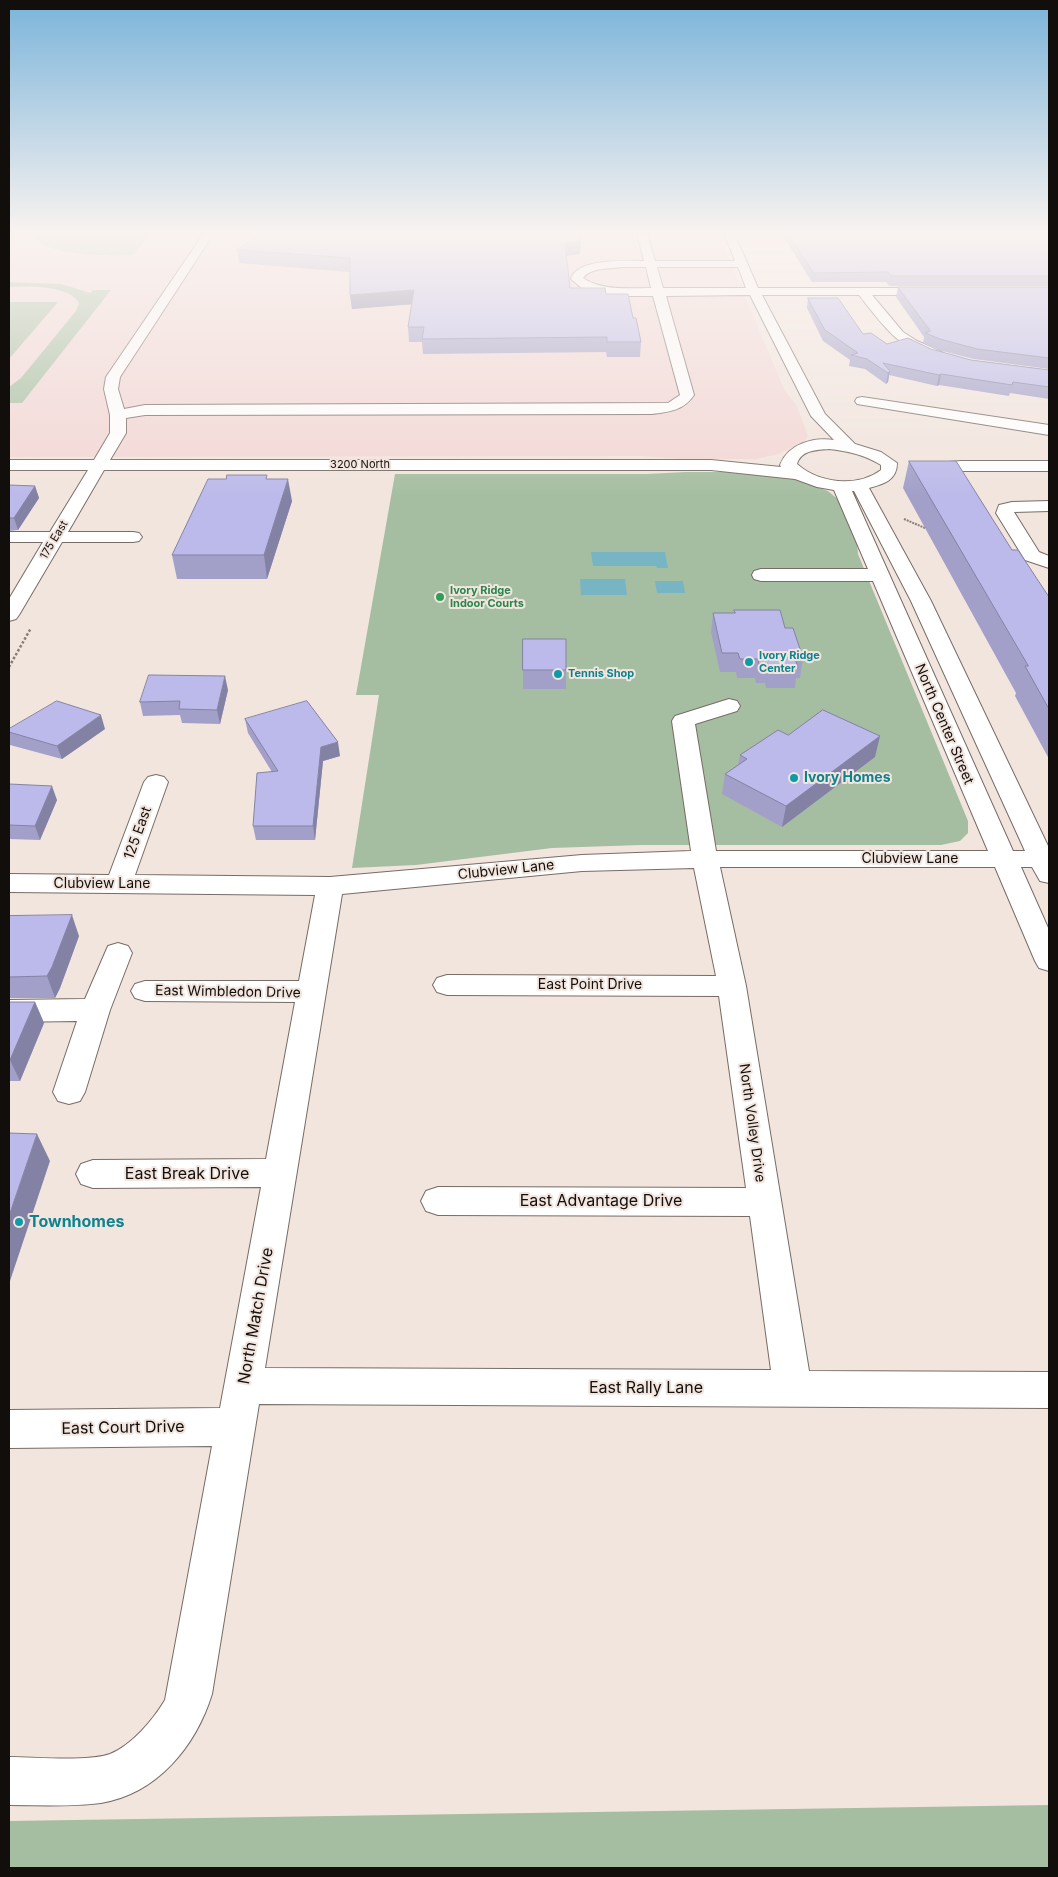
<!DOCTYPE html>
<html>
<head>
<meta charset="utf-8">
<style>
	body { margin:0 }
	#map { position:relative; width:1058px; height:1877px; overflow:hidden; background:#f2e5de; font-family:Inter,sans-serif }
	canvas { display:block }
	.frame { position:absolute; inset:0; border:10px solid #120e0c; pointer-events:none }
</style>
</head>
<body>
<div id="map">
<canvas width="1058" height="1877"></canvas>
<div class="frame"></div>
</div>
<script>
const context = document.querySelector('canvas').getContext('2d');
context.lineJoin = 'round';
function fill(path, color) { context.fillStyle = color; context.fill(path, 'evenodd'); }
function stroke(path, color, width, dash) { context.strokeStyle = color; context.lineWidth = width; context.lineCap = dash ? 'butt' : 'round'; context.setLineDash(dash || []); context.stroke(path); }
function drawText(font, color, halo, rows, align = 'center') {
  context.font = font + ' Inter,sans-serif'; context.lineWidth = 4; context.setLineDash([]); context.textBaseline = 'middle'; context.strokeStyle = halo; context.fillStyle = color; for (const [text, x, y, turn = 0] of rows) {
    context.save(); context.translate(x, y); context.rotate((+turn || 0) * Math.PI / 180); context.textAlign = isNaN(turn) ? turn : align; if (halo) context.strokeText(text, 0, 0); context.fillText(text, 0, 0); context.restore();
  }
}
fill(new Path2D(`
	M9,233H718L785,391L797,406L808,436L805,441L779,454L756,459H681L642,456L9,457Z`), '#f2d7d5');
fill(new Path2D(`
	M33,233H151L133,255C112,256 39,257 33,233Z
	M9,282L61,284L91,293L92,290H111L22,403H9V387L21,378L76,311L79,303C69,285 27,286 9,287Z
	M9,302H58L9,359Z
	M686,472H754L786,476L828,491L840,501L857,542L858,554L968,821V833L960,841L941,845H641L552,848L416,865L352,868L379,695H356L395,474H647Z
	M1049,1805V1868H9V1821Z`), '#a5bea1');
fill(new Path2D(`
	M591,552H665L668,568H657L656,566H593Z
	M580,579H625L627,595H581Z
	M655,581H683L685,593H657Z`), '#77b5c4');
const minor = new Path2D(`
	M204,233H214L120,377L118,389L124,409L145,405L668,403L680,395L653,296H617L588,291L584,290L571,279C577,258 626,261 644,261L637,233H647L655,261H735L724,233H734L758,288H939L941,291L935,295H872L903,332L917,341L942,352L944,355L942,358L937,359C898,349 882,324 859,295H762L825,414L855,444L881,452L897,463C897,480 884,484 869,488L931,601L1049,848V883L1040,881L1032,867H1021L1049,930V971L1039,968L1035,961L995,867H720L746,986L809,1371L1049,1372V1408L259,1404L212,1694C196,1746 157,1794 101,1803C70,1807 39,1805 9,1805V1757C34,1757 88,1762 110,1754C132,1745 153,1720 165,1700L212,1446L9,1448V1410L220,1408L261,1187L93,1188L81,1184L76,1174L81,1164L93,1160L266,1159L295,1002L145,1001L135,998L131,991L135,984L145,981H299L315,895L9,892V874L109,875L144,782L148,777L156,775L164,777L168,782L135,875L330,877L582,855L691,851L672,721L675,716L729,699L737,701L740,706L737,711L695,724L716,851H988L873,581H761L754,579L752,575L754,571L761,569H868L834,490L817,487L795,479L711,470H104L68,532H133L139,533L142,537L139,541L133,542H62L19,615L16,619L9,621V599L43,542H9V532H50L88,470H9V460H94L110,433V415L104,389L106,377ZM623,267H646L651,288C629,288 602,291 583,278C591,267 610,269 623,267ZM657,267H738L746,288H663ZM750,295L811,416L834,440C813,437 788,444 780,465L781,467L711,460H110L126,433V418L145,415L652,414C670,412 684,410 694,395L666,296ZM829,449C848,451 865,455 881,465V470C857,488 818,483 797,464C801,450 816,450 829,449ZM852,491H854L911,601L1025,851H1013ZM694,868L716,976L447,975L437,978L433,985L437,992L447,995L719,996L746,1188L438,1187L426,1191L421,1201L426,1211L438,1215L750,1216L771,1370L265,1368L342,894L582,871Z
	M862,397L1049,425V435L857,404L855,401L857,398Z
	M961,461H1049V471H961L923,474L917,472L915,469L917,466L923,464Z
	M1049,501V511L1014,512L1039,552L1049,556V568L1025,560L996,513L999,505L1012,502Z
	M118,943L128,946L132,953L110,1010L85,1092L80,1101L69,1104L58,1101L53,1092L77,1021L9,1022V1000L85,999L108,946Z`);
stroke(minor, '#776c66', 2);
stroke(new Path2D(`
	M904,519L925,528`), '#867d79', 2, [2, 1]);
stroke(new Path2D(`
	M9,667L31,628`), '#867d79', 2.5, [2.5, 2]);
fill(minor, '#fff');
fill(new Path2D(`
	M781,233H1049V286H889L886,282H812Z
	M237,250L580,254L566,256L570,288L606,294L633,318L641,342L640,357H607L606,352L423,354L422,342H409L408,327L412,304L352,309L350,295V272L239,263Z
	M898,287H1049V369L974,359L938,350L923,343L924,337L896,297Z
	M808,298L863,334L887,344L931,349L971,360L1049,370V399L1010,393L1009,396L939,385L937,386L889,375L888,382L886,384L865,369L849,366L850,360L823,341L807,308Z
	M909,461L1012,550L1049,597V759L1015,696L1016,693L903,488Z
	M268,479L292,501L267,579H177L172,555Z
	M9,485L35,486L39,498L18,530L9,531Z
	M734,610L785,628L803,658L800,678H796L795,688H766L765,683H756L755,678H737L736,672H720L711,632L713,613H734Z
	M523,639L566,670V689H523Z
	M228,690L220,724L182,723L180,715L143,716L140,702Z
	M245,719L340,756L323,761L315,840H256L253,826L272,772L248,733Z
	M9,729H105L62,759L10,745L9,741Z
	M788,735L875,757L782,827L722,794L725,774L738,765L740,755Z
	M9,784L57,800L40,840L9,839Z
	M9,916L79,936L60,988L55,998H9Z
	M9,1002H35L44,1023L20,1081H9Z`), '#a2a0c9');
fill(new Path2D(`
	M581,241L580,254L565,256V243Z
	M414,290L415,304L352,309L350,295Z
	M890,371L888,382L886,384L888,373Z
	M941,374L939,385L937,386L939,375Z
	M288,479L292,501L267,579L264,555Z
	M35,486L39,498L18,530L14,518Z
	M225,676L228,690L220,724L217,710Z
	M101,715L105,729L62,759L57,746Z
	M880,736L875,757L782,827L786,806Z
	M338,742L340,756L323,761L315,840L313,826L321,747Z
	M52,786L57,800L40,840L35,826Z
	M72,915L79,936L60,988L55,998L47,976Z
	M35,1002L44,1023L20,1081L10,1060Z
	M37,1134L50,1161L9,1284V1216Z`), '#8482a4');
const building = new Path2D(`
	M262,233H416L440,234V233H579L581,241L565,243L570,288H605L606,294H628L633,318H636L641,342H607V337L422,339L424,327H408L414,290L350,295V258L237,250Z
	M788,233H1049V276H891L888,272L814,273Z
	M898,287H1049V358L977,349L940,339L925,333L930,331Z
	M808,298H838L863,334L871,333L887,344L908,338L931,349L971,360L1049,370V387L1013,382L1012,385L941,374L939,375L883,363L890,371L888,373L867,359L851,355L858,353L825,330Z
	M909,461H956L1012,550H1018L1049,597V709L1025,666H1028Z
	M227,475H267L266,479H288L264,555H172L208,479H226Z
	M9,485L35,486L14,518H9Z
	M734,610H780L785,628H793L803,658H795L798,668H769L768,664H759L758,659H740L738,653H722L713,613H735Z
	M523,639H566V670H523Z
	M149,675L225,676L217,710L179,709L180,701L140,702Z
	M57,701L101,715L57,746L9,732V729Z
	M307,701L338,742L321,747L313,826H253L257,773L278,771L245,719Z
	M823,710L880,736L786,806L725,774L747,759L740,755L778,730L788,735Z
	M9,784L52,786L35,826L9,825Z
	M72,915L52,967L47,976L9,977V916Z
	M9,1002H35L10,1060H9Z
	M9,1133L37,1134L9,1216Z`);
fill(building, '#bcbaea');
stroke(building, '#8482a4', 1);
const sky = context.createLinearGradient(0, 0, 0, 496);
sky.addColorStop(0, '#7bb4da');
sky.addColorStop(0.47, '#f9f3f0');
sky.addColorStop(1, '#f9f3f000');
context.fillStyle = sky;
context.fillRect(0, 0, 1058, 496);
for (const [x, y, r, color] of [
	[440,597,5,"#2e9e5b"],
	[749,662,5,"#0f9aa8"],
	[558,674,5,"#0f9aa8"],
	[794,778,5,"#0f9aa8"],
	[19,1222,5,"#0f9aa8"]
]) { const dot = new Path2D(); dot.arc(x, y, r, 0, 2 * Math.PI); context.fillStyle = color; context.fill(dot); stroke(dot, '#f2e5de', 2); }
drawText('11px', '#120e0c', '#f2e5de', [
	["3200 North",360,465],
	["175 East",54,540,-59]
]);
drawText('bold 11px', '#27864d', '#f2e5de', [
	["Ivory Ridge",450,591],
	["Indoor Courts",450,604]
], 'left');
drawText('bold 11px', '#0d838f', '#f2e5de', [
	["Ivory Ridge",759,656],
	["Center",759,669],
	["Tennis Shop",568,674]
], 'left');
drawText('14px', '#120e0c', '#f2e5de', [
	["North Center Street",944,724,67],
	["125 East",138,833,-70],
	["Clubview Lane",910,859],
	["Clubview Lane",506,870,-6],
	["Clubview Lane",102,884],
	["East Point Drive",590,985],
	["East Wimbledon Drive",228,992,1],
	["North Volley Drive",752,1123,82]
]);
drawText('bold 14px', '#0d838f', '#f2e5de', [
	["Ivory Homes",804,778]
], 'left');
drawText('16px', '#120e0c', '#f2e5de', [
	["East Break Drive",187,1174],
	["East Advantage Drive",601,1201],
	["North Match Drive",256,1316,-80],
	["East Rally Lane",646,1388],
	["East Court Drive",123,1428,-1]
]);
drawText('bold 16px', '#0d838f', '#f2e5de', [
	["Townhomes",29,1222]
], 'left');
</script>
</body>
</html>
